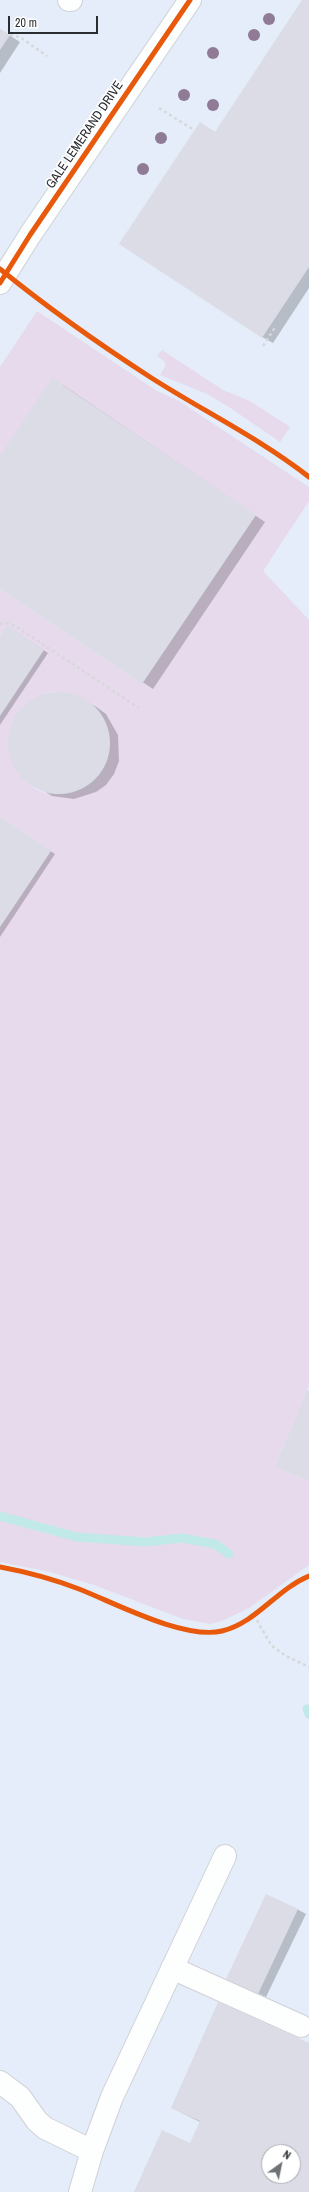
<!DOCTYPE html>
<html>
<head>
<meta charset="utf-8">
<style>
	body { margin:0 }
	#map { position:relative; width:309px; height:2192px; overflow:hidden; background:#f2f5fa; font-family:"Archivo Narrow",sans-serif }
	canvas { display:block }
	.north { position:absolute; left:261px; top:2144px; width:40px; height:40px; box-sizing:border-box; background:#fff; border:1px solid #a9abad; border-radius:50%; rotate:33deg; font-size:11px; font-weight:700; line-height:16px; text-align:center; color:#292c31 }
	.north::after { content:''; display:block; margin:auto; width:14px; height:18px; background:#6f7277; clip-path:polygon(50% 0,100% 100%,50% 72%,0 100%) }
	.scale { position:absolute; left:8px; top:16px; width:90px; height:18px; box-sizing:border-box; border:2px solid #292c31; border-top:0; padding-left:5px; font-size:12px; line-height:14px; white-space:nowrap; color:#292c31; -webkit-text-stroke:3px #fff; paint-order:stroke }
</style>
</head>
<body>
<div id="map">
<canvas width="309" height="2192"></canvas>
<div class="north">N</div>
<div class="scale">20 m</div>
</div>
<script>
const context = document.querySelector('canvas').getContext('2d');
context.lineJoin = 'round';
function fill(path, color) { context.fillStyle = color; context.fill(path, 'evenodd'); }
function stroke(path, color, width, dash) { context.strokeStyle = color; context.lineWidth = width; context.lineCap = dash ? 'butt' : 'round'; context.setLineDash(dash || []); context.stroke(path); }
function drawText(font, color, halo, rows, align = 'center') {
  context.font = font + ' "Archivo Narrow",sans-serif'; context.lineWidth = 3.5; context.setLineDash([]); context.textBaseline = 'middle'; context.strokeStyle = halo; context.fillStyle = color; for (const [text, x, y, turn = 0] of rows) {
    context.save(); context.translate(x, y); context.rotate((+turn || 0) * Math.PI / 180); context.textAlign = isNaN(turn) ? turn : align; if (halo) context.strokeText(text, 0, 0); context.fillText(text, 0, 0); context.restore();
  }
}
fill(new Path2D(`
	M0,0H309V2192H0ZM269,2152H293V2176H269Z`), '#e4edf9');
fill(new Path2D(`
	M37,311L157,391L179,401L309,487V501L263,571L309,620V1385L275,1467L309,1481V1565L249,1608L222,1621L210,1624L183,1619L94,1585L50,1572L0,1562V927L51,851L0,817V716L7,626L0,637V589L142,684L256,515L0,456V367ZM51,692C121,688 132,785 64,794C3,802 0,709 51,692Z
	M162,350L223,390L250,401L290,427L280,442L229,407L207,394L160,375L166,365L164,361L157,356Z`), '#e7daed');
fill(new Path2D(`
	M303,0H309V288L273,343L262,337L210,129L216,133Z
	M0,29L20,42L0,73Z
	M63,385L265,522L153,689L0,587V458Z
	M12,629L48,653L0,725V638Z
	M51,693L71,695L95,706L106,714L118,735L119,761L114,774L106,785L96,792L74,799L52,796L23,778L16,770L9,750L11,728L16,716L32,700Z
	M0,818L55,854L0,937Z
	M297,1909L306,1914L266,1997L235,1983Z
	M309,2044V2192H135L191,2144L200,2122L172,2108ZM269,2152H293V2176H269Z`), '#0003');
stroke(new Path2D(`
	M0,1516L77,1537L145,1542L182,1538L215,1544L229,1554
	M307,1709L309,1714`), '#c0e9e7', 9);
fill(new Path2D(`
	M302,0H309V267L262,338L119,244L200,122L215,132Z
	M0,29L10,35L0,50Z
	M52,378L256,515L142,684L0,589V456Z
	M7,625L44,650L0,716V637Z
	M8 743a51 51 0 1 1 102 0a51 51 0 1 1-102 0Z
	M0,817L51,851L0,927Z
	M307,1390L309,1391V1481L275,1467Z
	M266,1894L298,1909L258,1994L226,1979Z
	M218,2002L309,2043V2192H134L162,2130L190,2143L200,2121L171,2108ZM269,2152H293V2176H269Z`), '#dbdce6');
const minor = new Path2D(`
	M69,0H71
	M0,283L30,235L190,0
	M172,1968L301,2026
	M0,2082L20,2097L37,2121L45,2128L92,2151
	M80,2192L92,2151L112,2097L225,1856`);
stroke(minor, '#cfd2d6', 24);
stroke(new Path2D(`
	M10,35L20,37L47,56
	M159,108L194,130
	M263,346L276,326
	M0,624L7,623L15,626L139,708
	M254,1615L271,1645L286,1656L309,1667`), '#d7d8da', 2.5, [3, 3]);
stroke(minor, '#fdfefe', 22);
stroke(new Path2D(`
	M0,269C48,308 99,344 150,377C203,411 259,438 309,477
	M0,283L30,235L190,0
	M0,1567C27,1572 53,1579 79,1589C115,1603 184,1640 222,1631C256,1623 277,1589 309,1576`), '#e8590c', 5);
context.fillStyle = '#8f7b96';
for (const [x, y] of [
	[269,19],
	[254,35],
	[213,53],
	[184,95],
	[213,105],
	[161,138],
	[143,169]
]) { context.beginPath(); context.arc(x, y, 6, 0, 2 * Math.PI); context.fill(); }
drawText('13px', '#292c31', '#fff', [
	["GALE LEMERAND DRIVE",85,135,-56]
]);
</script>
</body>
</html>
